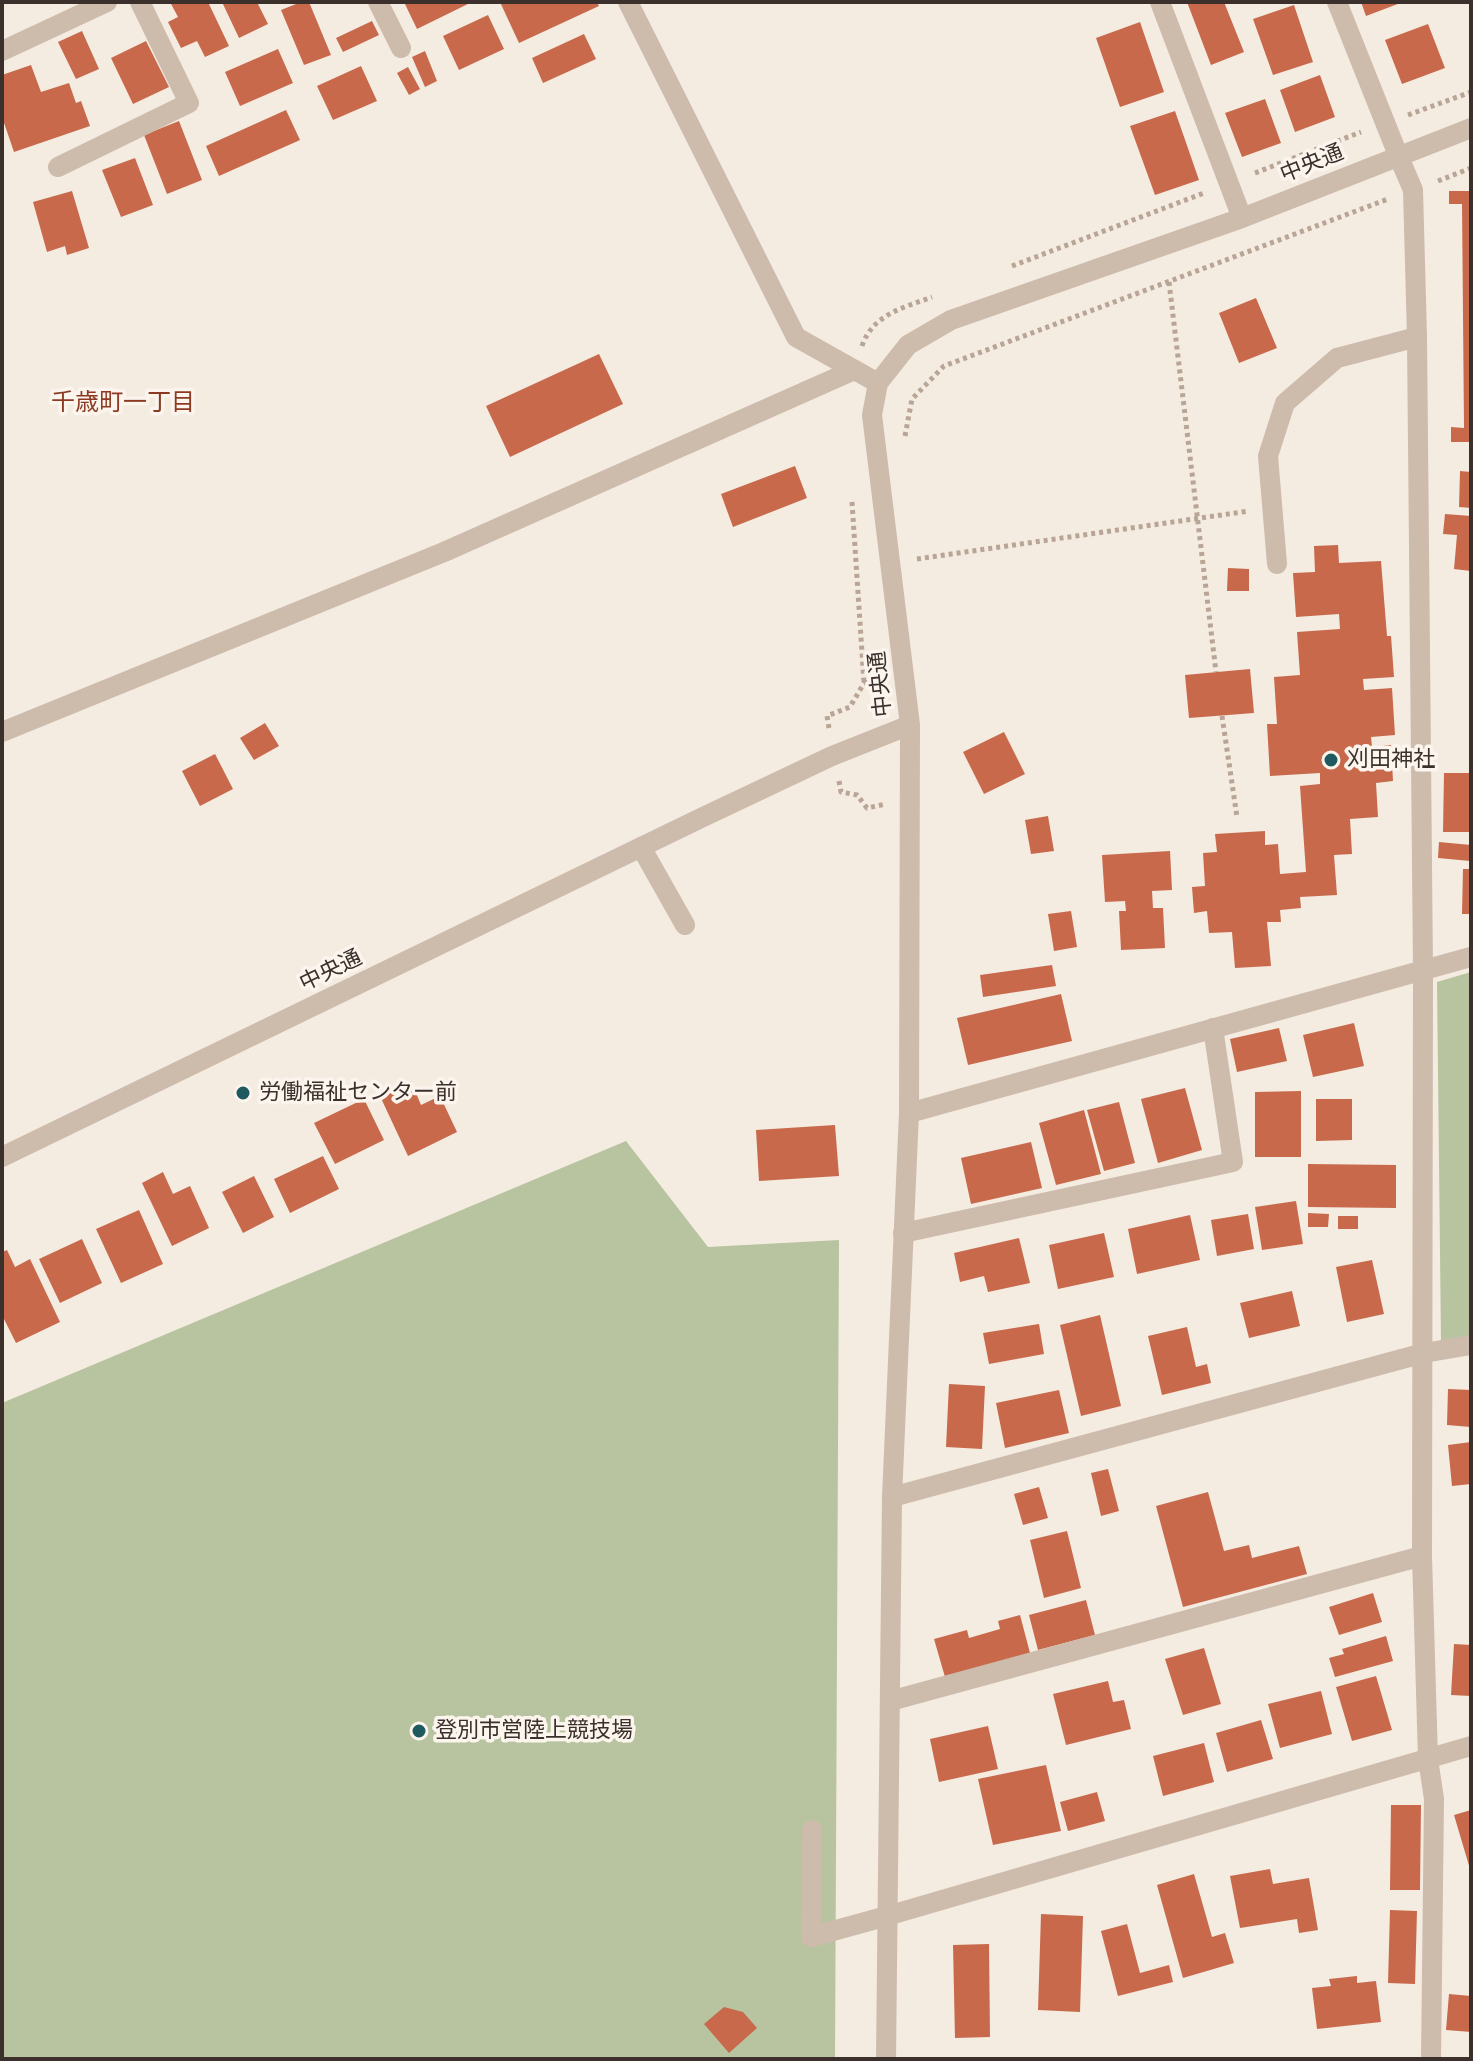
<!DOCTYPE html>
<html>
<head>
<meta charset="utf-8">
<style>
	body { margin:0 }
	#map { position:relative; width:1473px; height:2061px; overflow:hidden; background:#f4ebe1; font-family:Manrope,sans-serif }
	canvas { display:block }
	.frame { position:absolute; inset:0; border:4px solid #3b302b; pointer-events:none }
</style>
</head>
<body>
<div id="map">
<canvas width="1473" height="2061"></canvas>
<div class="frame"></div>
</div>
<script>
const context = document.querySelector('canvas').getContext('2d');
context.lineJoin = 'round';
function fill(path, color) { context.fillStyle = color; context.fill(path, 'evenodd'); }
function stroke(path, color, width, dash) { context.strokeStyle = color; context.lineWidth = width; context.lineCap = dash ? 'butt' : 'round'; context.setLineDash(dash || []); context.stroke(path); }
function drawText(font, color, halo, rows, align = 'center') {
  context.font = font + ' Manrope,"Noto Sans JP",sans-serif'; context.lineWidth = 7; context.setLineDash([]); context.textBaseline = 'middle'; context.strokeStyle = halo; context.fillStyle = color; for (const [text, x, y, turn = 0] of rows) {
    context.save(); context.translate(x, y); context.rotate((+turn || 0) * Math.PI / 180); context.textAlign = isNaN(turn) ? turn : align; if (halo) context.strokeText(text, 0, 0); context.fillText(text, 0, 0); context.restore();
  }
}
fill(new Path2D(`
	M1471,972V1336L1441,1342L1437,982Z
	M626,1141L708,1247L839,1240L835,2059H2V1403Z`), '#b8c4a0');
fill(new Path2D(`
	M170,2H208L229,46L205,57L197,41L181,48L168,22L178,17Z
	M222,2H257L268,24L239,38Z
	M301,2H309L331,55L304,65L281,10Z
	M404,2H472L417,29Z
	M500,2H597L599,6L519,43Z
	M1187,2H1224L1244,52L1211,65Z
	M1361,2H1403L1366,16Z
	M1294,5L1313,62L1273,75L1253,19Z
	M488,15L504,49L459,70L443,36Z
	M372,21L379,35L343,52L336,38Z
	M1140,22L1164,92L1120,107L1096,38Z
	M1428,24L1445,68L1402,84L1385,40Z
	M82,31L99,69L76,79L58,42Z
	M584,34L596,59L543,83L532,58Z
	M146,41L169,87L133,104L111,58Z
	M278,49L293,83L240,106L225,72Z
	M425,51L437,81L425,87L412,57Z
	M31,65L41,92L69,83L76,103L81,101L90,126L14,152L2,117V75Z
	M361,66L377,101L333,120L317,86Z
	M408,67L420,89L409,95L397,73Z
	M1320,75L1335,117L1295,132L1280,90Z
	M1265,99L1281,143L1242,157L1225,113Z
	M286,110L300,140L219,176L206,146Z
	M1175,111L1199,180L1155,195L1130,126Z
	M179,121L202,180L167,194L144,135Z
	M135,158L153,205L121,217L102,170Z
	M72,191L89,248L67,255L65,246L47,252L33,202Z
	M1449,191H1471V442H1451V427L1464,428L1462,204H1449Z
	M1256,298L1277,348L1239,363L1219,313Z
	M599,354L623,404L510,457L486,406Z
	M795,466L807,498L733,527L721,494Z
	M1460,471L1471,472V508L1459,507Z
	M1445,514L1471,516V571L1454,569L1457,535L1443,534Z
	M1338,545L1339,563L1381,561L1387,636H1391L1394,677L1363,679L1364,690L1392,688L1395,735L1371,737L1372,747L1391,745L1393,781L1376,783L1378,817L1350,819L1352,854L1334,855L1337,895L1300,897L1301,908L1280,910L1281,922H1267L1271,966L1235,968L1232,932L1209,933L1207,911L1194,913L1192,887L1205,886L1203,853L1217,852L1215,834L1265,831V845L1278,844L1280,874L1306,872L1300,786L1320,784V773L1270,776L1267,724H1277L1274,677L1300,675L1297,632L1340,629L1339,614L1296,617L1293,573L1315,572L1314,546Z
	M1228,568L1249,569V591H1227Z
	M1250,669L1254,713L1189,718L1185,675Z
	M265,723L279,746L254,760L240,738Z
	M1004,732L1025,774L984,794L963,752Z
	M215,754L233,789L200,806L182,771Z
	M1444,773H1471V832H1443Z
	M1048,816L1054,851L1031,854L1025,820Z
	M1439,842L1471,845L1470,861L1438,858Z
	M1170,851L1172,890L1152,891L1153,908H1163L1165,948L1121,950L1119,911H1126L1125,901L1105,902L1102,855Z
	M1463,869H1471V914H1462Z
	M1071,911L1077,947L1054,951L1048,914Z
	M1052,965L1056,986L983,997L980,975Z
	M1061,994L1072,1041L968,1065L957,1018Z
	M1354,1023L1364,1066L1313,1077L1303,1035Z
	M1279,1028L1287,1061L1237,1072L1230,1039Z
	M411,1081L421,1105L440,1096L457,1132L408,1156L380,1096Z
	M1185,1088L1202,1150L1158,1163L1141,1099Z
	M1301,1091V1157H1255V1092Z
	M364,1099L384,1140L335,1164L314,1123Z
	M1316,1099H1352V1140L1316,1141Z
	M1119,1102L1135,1163L1104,1171L1087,1110Z
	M1084,1110L1101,1174L1056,1185L1039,1123Z
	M835,1125L839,1176L759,1181L756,1130Z
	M1031,1142L1042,1188L971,1204L961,1158Z
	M323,1156L339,1189L290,1213L274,1179Z
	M1308,1164L1396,1165V1208L1308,1207Z
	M163,1172L173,1194L190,1186L209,1228L172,1246L142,1183Z
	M254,1176L274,1217L243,1233L222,1192Z
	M1296,1201L1303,1244L1262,1250L1255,1207Z
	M139,1210L163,1264L121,1283L96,1229Z
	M1308,1213L1329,1214L1328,1227H1308Z
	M1248,1214L1254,1249L1217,1256L1211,1220Z
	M1190,1215L1200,1260L1137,1274L1128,1229Z
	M1338,1216H1358V1229H1338Z
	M1104,1233L1114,1277L1058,1289L1049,1245Z
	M1019,1238L1030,1283L988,1292L984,1276L960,1282L954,1253Z
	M82,1239L102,1283L60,1303L39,1259Z
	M7,1250L15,1267L30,1259L60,1322L16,1343L2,1315V1252Z
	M1372,1260L1384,1314L1347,1322L1336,1267Z
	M1292,1291L1300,1326L1249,1338L1240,1303Z
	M1100,1315L1121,1406L1081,1416L1060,1325Z
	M1039,1324L1044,1354L989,1364L983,1333Z
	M1187,1327L1196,1367L1207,1364L1211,1383L1162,1395L1148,1336Z
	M949,1384L985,1386L982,1449L946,1447Z
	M1448,1389L1471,1390V1427L1447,1425Z
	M1059,1390L1069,1433L1005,1448L996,1403Z
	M1471,1442V1484L1452,1486L1448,1445Z
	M1108,1469L1119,1511L1101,1516L1091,1473Z
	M1039,1487L1048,1518L1023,1525L1014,1494Z
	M1208,1492L1224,1551L1249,1545L1252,1558L1299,1546L1307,1574L1183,1607L1156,1506Z
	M1067,1531L1081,1588L1044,1598L1030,1540Z
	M1373,1593L1382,1622L1339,1635L1329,1607Z
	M1086,1600L1095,1635L1038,1650L1029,1615Z
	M1020,1615L1030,1653L945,1677L934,1639L967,1630L969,1638L1000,1629L998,1621Z
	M1386,1636L1393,1661L1335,1677L1329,1658L1344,1654L1342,1649Z
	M1454,1644L1471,1645V1696L1451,1695Z
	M1204,1648L1221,1704L1183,1715L1165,1659Z
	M1376,1676L1392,1730L1352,1741L1336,1687Z
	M1108,1681L1113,1702L1124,1700L1131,1729L1066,1745L1053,1694Z
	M1321,1691L1332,1734L1280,1748L1268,1704Z
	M1261,1720L1273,1759L1227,1772L1216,1733Z
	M988,1726L998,1769L939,1782L930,1739Z
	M1204,1743L1214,1782L1163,1796L1153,1756Z
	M1046,1765L1061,1831L993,1845L978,1779Z
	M1097,1792L1105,1821L1068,1831L1060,1802Z
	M1391,1805H1421L1420,1890H1390Z
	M1471,1810V1868L1470,1869L1454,1815Z
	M1270,1869L1273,1884L1309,1878L1318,1930L1299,1933L1297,1919L1240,1928L1230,1876Z
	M1194,1874L1212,1937L1225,1933L1234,1963L1183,1978L1157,1885Z
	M1390,1910L1417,1911L1415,1984L1388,1983Z
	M1041,1914L1083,1916L1080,2012L1038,2010Z
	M1127,1924L1140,1973L1169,1965L1173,1982L1118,1996L1101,1931Z
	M989,1944L990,2037L955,2038L953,1945Z
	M1357,1976V1983L1376,1981L1381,2022L1317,2029L1312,1988L1331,1986L1329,1979Z
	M1449,1994L1471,1996V2032L1446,2030Z
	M724,2007L743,2012L757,2028L729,2053L704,2024Z`), '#c8694b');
stroke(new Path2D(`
	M1408,115L1471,92
	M1255,173L1361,132
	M1438,181L1471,168
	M1012,266L1204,193
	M1169,282L1216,672
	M862,346C873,314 903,308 932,297
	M905,436L912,399L944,366L1388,199
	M852,502L864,683
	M917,559L1249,511
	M1222,716L1237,817
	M829,728L827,716L850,707L864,683L877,681
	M839,781L841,792L857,795L867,808L886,804`), '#b9a596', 5, [4, 4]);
stroke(new Path2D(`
	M378,2L401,48
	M58,167L189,103L140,2
	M1277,564L1268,456L1285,403L1337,358L1417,337
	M2,732L444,552L854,370
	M641,847L685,925
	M812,1830L811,1937L887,1916`), '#cdbbac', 20);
stroke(new Path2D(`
	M628,2L796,337L878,383
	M2,51L107,2
	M1398,155L1413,190L1417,337L1423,969L1422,1556L1428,1759L1434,1799L1431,2059
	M909,1113L1471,957
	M903,1233L1233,1162L1213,1028
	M892,1497L1424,1353L1471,1345
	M890,1701L1422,1556
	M887,1916L1471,1746`), '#cdbbac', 20);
stroke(new Path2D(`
	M1160,2L1242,218
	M1337,2L1398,155
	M2,1157L701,818L832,756L910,725
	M886,2059L892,1497L909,1113L910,725L872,415L878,383L908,345L951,320L1242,218L1471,128`), '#cdbbac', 20);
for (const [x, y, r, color] of [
	[1331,760,8,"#1f5a5e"],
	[243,1093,8,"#1f5a5e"],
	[419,1731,8,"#1f5a5e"]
]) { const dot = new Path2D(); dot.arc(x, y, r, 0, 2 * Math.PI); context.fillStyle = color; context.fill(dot); stroke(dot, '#fbf5ee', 3); }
drawText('22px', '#3b302b', '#fbf5ee', [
	["中央通",1312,164,-22],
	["中央通",881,684,-96],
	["中央通",331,971,-26]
]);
drawText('22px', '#3b302b', '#fbf5ee', [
	["刈田神社",1347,760],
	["労働福祉センター前",259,1093],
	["登別市営陸上競技場",435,1731]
], 'left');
drawText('24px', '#8c3b22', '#fbf5ee', [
	["千歳町一丁目",123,403]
]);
</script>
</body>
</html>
